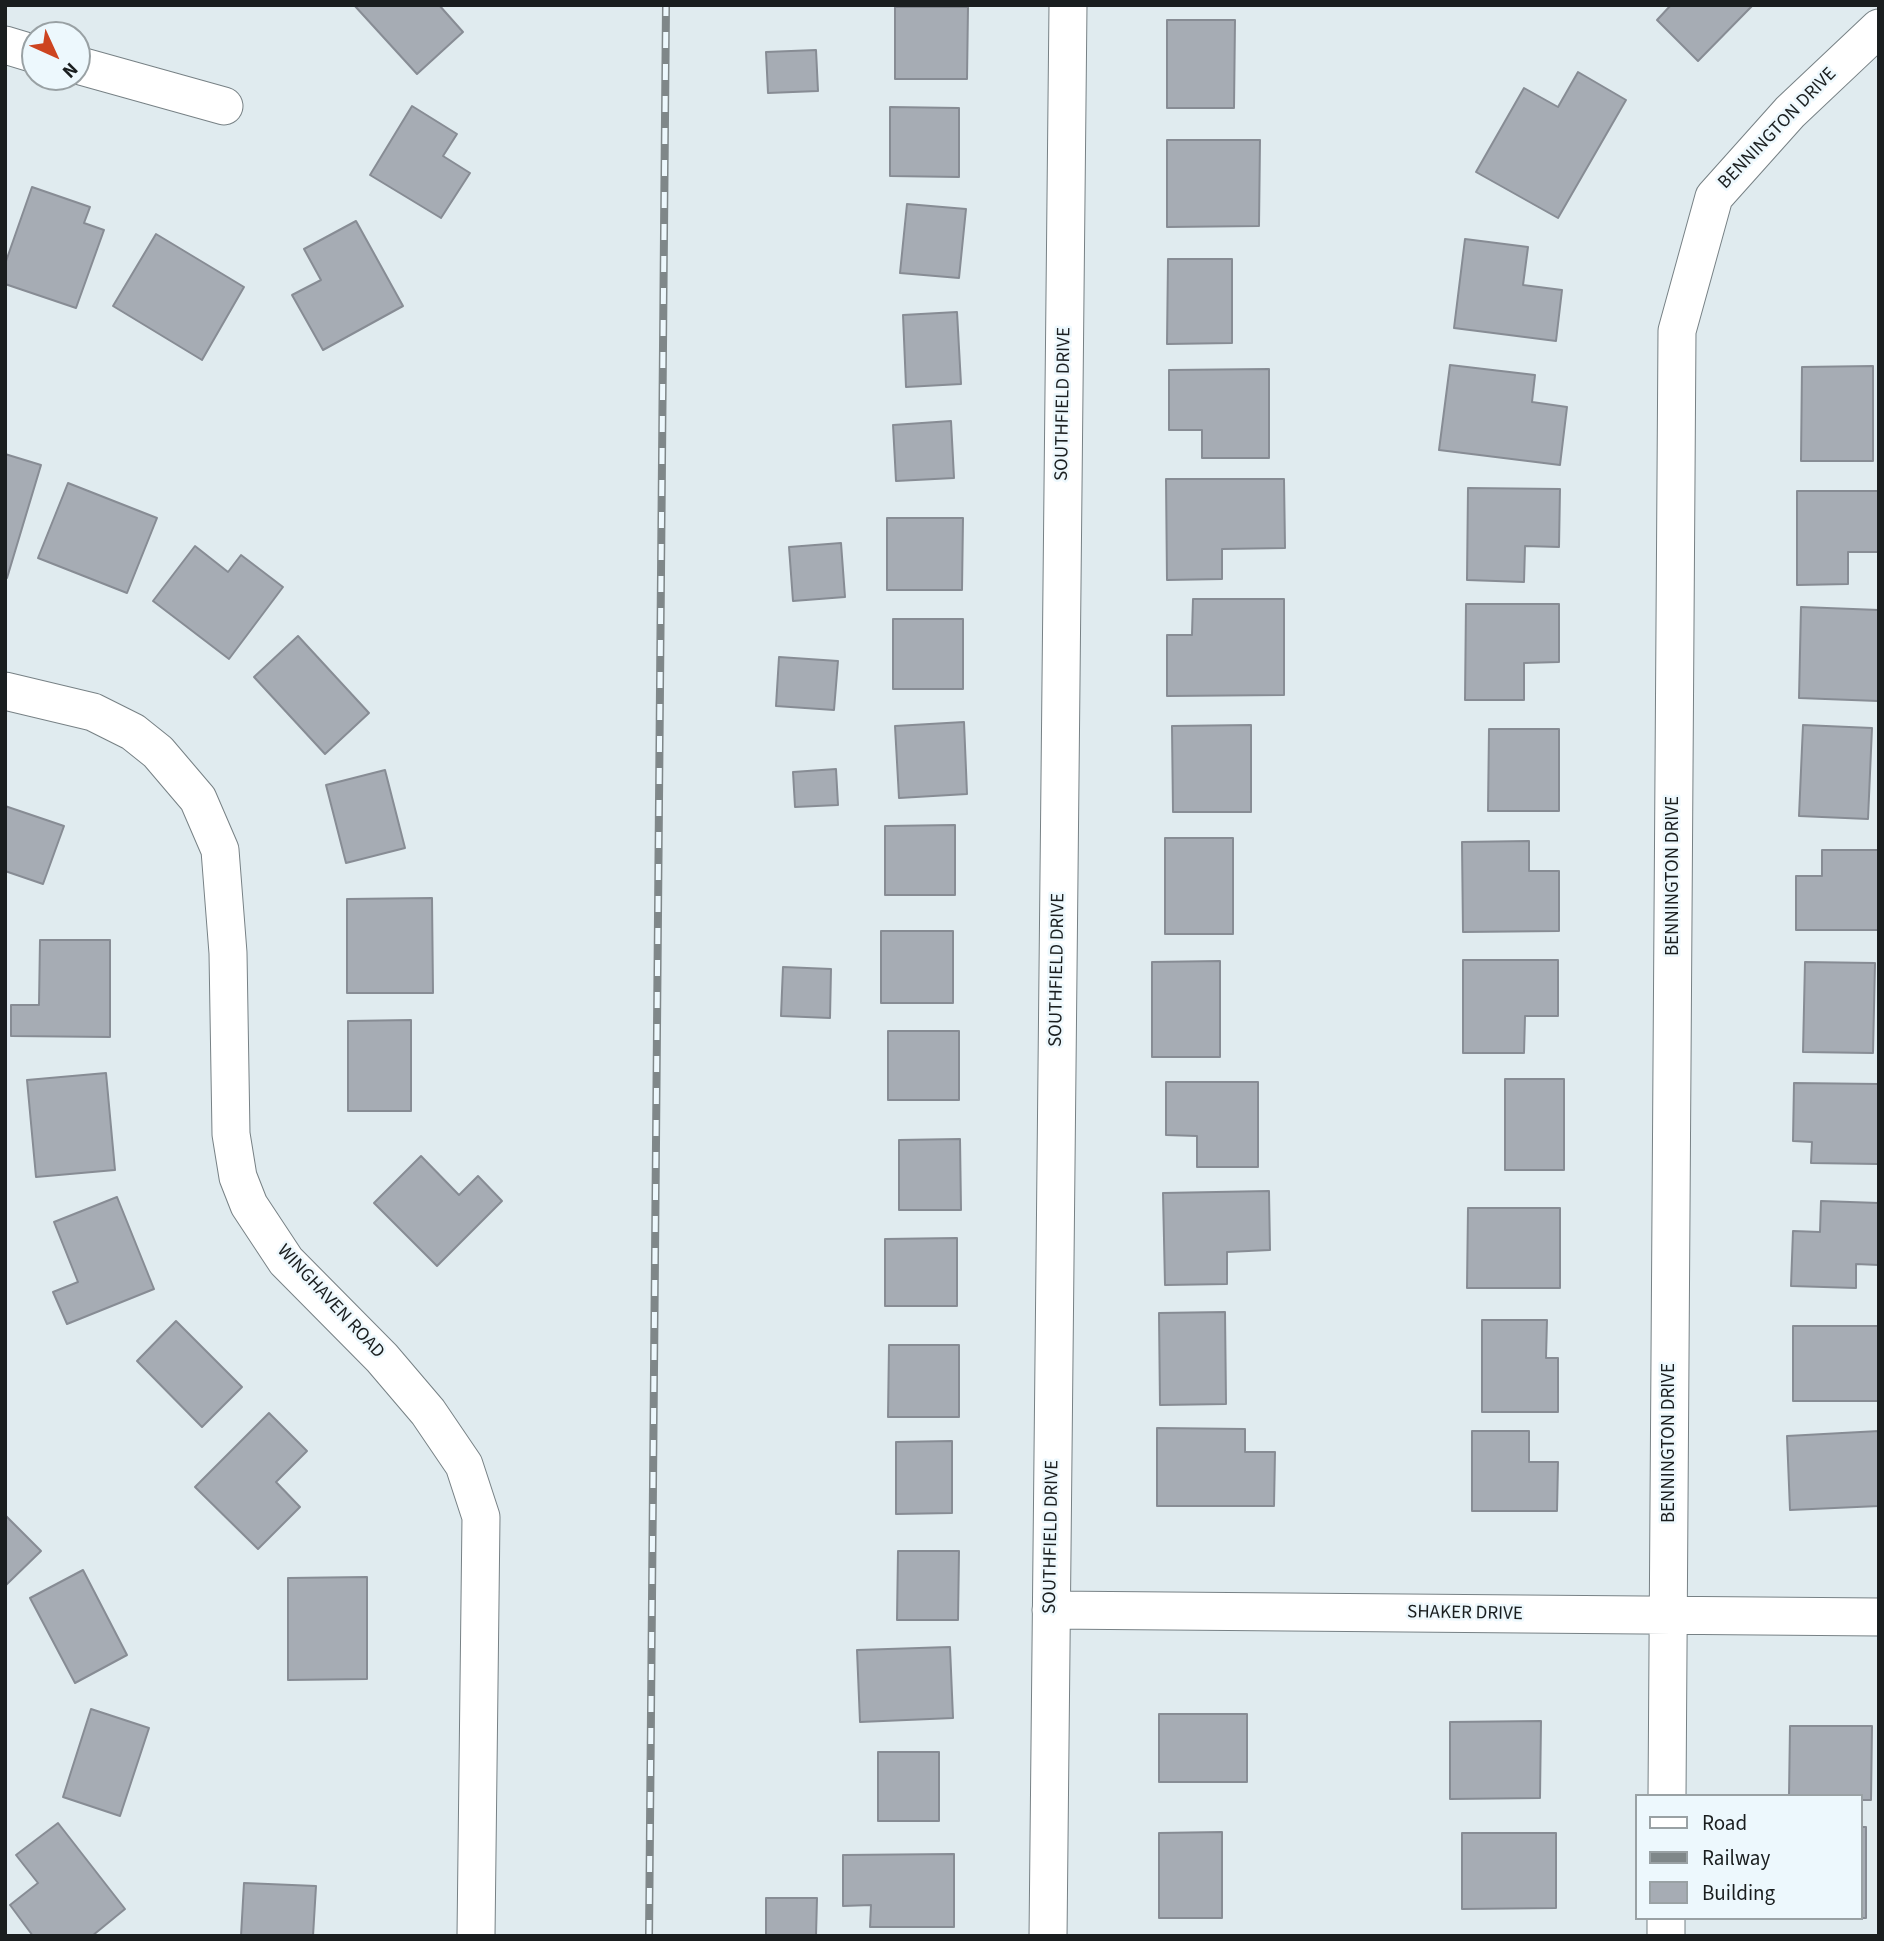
<!DOCTYPE html>
<html>
<head>
<meta charset="utf-8">
<style>
	body { margin:0 }
	#map { position:relative; width:1884px; height:1941px; overflow:hidden; background:#e0ebef; font-family:"Source Sans 3",sans-serif }
	canvas { display:block }
	.frame { position:absolute; inset:0; border:7px solid #1a1e1f; pointer-events:none }
	.legend { position:absolute; left:1635px; top:1794px; width:228px; height:126px; box-sizing:border-box; background:#edf8fd; border:2px solid #99a1a4; margin:0; padding:9px 12px; list-style:none; font-size:21px; color:#1a1e1f }
	.legend li { display:flex; align-items:center; gap:14px; height:35px }
	.legend b { width:35px; border:2px solid #99a1a4 }
	.north { position:absolute; left:21px; top:21px; width:70px; height:70px; box-sizing:border-box; background:#edf8fd; border:2px solid #99a1a4; border-radius:50%; rotate:135deg; font-size:19px; font-weight:700; line-height:28px; text-align:center; color:#1a1e1f }
	.north::after { content:''; display:block; margin:auto; width:24px; height:32px; background:#cd4420; clip-path:polygon(50% 0,100% 100%,50% 72%,0 100%) }
</style>
</head>
<body>
<div id="map">
<canvas width="1884" height="1941"></canvas>
<div class="frame"></div>
<ul class="legend">
<li><b style="height:9px;background:#fff"></b>Road</li>
<li><b style="height:9px;background:#7f8789"></b>Railway</li>
<li><b style="height:19px;background:#a6acb4"></b>Building</li>
</ul>
<div class="north">N</div>
</div>
<script>
const context = document.querySelector('canvas').getContext('2d');
context.lineJoin = 'round';
function fill(path, color) { context.fillStyle = color; context.fill(path, 'evenodd'); }
function stroke(path, color, width, dash) { context.strokeStyle = color; context.lineWidth = width; context.lineCap = dash ? 'butt' : 'round'; context.setLineDash(dash || []); context.stroke(path); }
function drawText(font, color, halo, rows, align = 'center') {
  context.font = font + ' "Source Sans 3",sans-serif'; context.lineWidth = 5; context.setLineDash([]); context.textBaseline = 'middle'; context.strokeStyle = halo; context.fillStyle = color; for (const [text, x, y, turn = 0] of rows) {
    context.save(); context.translate(x, y); context.rotate((+turn || 0) * Math.PI / 180); context.textAlign = isNaN(turn) ? turn : align; if (halo) context.strokeText(text, 0, 0); context.fillText(text, 0, 0); context.restore();
  }
}
const building = new Path2D(`
	M354,5H439L463,32L417,74Z
	M1671,5H1753L1698,61L1657,20Z
	M895,7H968L967,79H895Z
	M1167,20H1235L1234,108H1167Z
	M816,50L818,91L768,93L766,52Z
	M1578,72L1626,100L1558,218L1476,172L1524,88L1558,107Z
	M412,106L457,134L443,156L470,173L441,218L370,175Z
	M890,107L959,108V177L890,176Z
	M1167,140H1260L1259,226L1167,227Z
	M32,187L90,207L84,223L104,230L76,308L5,284V264Z
	M907,204L966,209L959,278L900,273Z
	M356,221L403,306L323,350L292,295L321,280L304,249Z
	M156,234L244,287L202,360L113,306Z
	M1465,239L1528,247L1523,285L1562,290L1556,341L1454,328Z
	M1168,259H1232V343L1167,344Z
	M957,312L961,384L906,387L903,315Z
	M1450,365L1535,375L1532,402L1567,407L1560,465L1439,450Z
	M1873,366V461H1801L1802,367Z
	M1269,369V458H1202V430H1169V370Z
	M951,421L954,478L896,481L893,425Z
	M5,454L41,465L7,578L5,577Z
	M1166,479H1284L1285,548L1222,549V579L1167,580Z
	M68,483L157,518L127,593L38,558Z
	M1468,488L1560,489L1559,547L1525,546L1524,582L1467,580Z
	M1797,491H1879V552H1848V584L1797,585Z
	M887,518H963L962,590H887Z
	M841,543L845,597L793,601L789,547Z
	M195,546L228,572L241,555L283,587L229,659L153,601Z
	M1193,599H1284V695L1167,696V635H1192Z
	M1466,604H1559V662L1524,663V700H1465Z
	M1801,607L1879,610L1878,701L1799,698Z
	M893,619H963V689H893Z
	M298,636L369,713L325,754L254,677Z
	M779,657L838,661L834,710L776,706Z
	M964,722L967,794L899,798L895,726Z
	M1251,725V812H1173L1172,726Z
	M1803,725L1872,728L1868,819L1799,816Z
	M1489,729H1559V811H1488Z
	M836,769L838,805L795,807L793,772Z
	M385,770L405,848L346,863L326,785Z
	M5,806L64,826L43,884L5,871Z
	M955,825V895H885V826Z
	M1165,838H1233V934H1165Z
	M1529,841V871H1559V931L1463,932L1462,842Z
	M1822,850H1879V930H1796V876H1822Z
	M432,898L433,993H347V899Z
	M881,931H953V1003H881Z
	M40,940H110V1037L11,1036V1005H39Z
	M1463,960H1558V1016H1525L1524,1053H1463Z
	M1220,961V1057H1152V962Z
	M1805,962L1875,963L1873,1053L1803,1052Z
	M783,967L831,969L830,1018L781,1016Z
	M411,1020V1111H348V1021Z
	M888,1031H959V1100H888Z
	M106,1073L115,1170L36,1177L27,1080Z
	M1505,1079H1564V1170H1505Z
	M1166,1082H1258V1167H1197V1136L1166,1135Z
	M1794,1083L1879,1084L1878,1164L1811,1163L1812,1142L1793,1141Z
	M960,1139L961,1210H899V1140Z
	M421,1156L459,1195L478,1176L502,1201L437,1266L374,1203Z
	M1269,1191L1270,1250L1227,1252V1284L1165,1285L1163,1193Z
	M117,1197L154,1289L67,1324L53,1292L78,1282L54,1222Z
	M1821,1201L1879,1203V1265L1856,1264V1288L1791,1286L1793,1231L1820,1232Z
	M1468,1208H1560V1288H1467Z
	M957,1238V1306H885V1239Z
	M1225,1312L1226,1404L1160,1405L1159,1313Z
	M1482,1320H1547L1546,1358H1558V1412H1482Z
	M176,1321L242,1387L202,1427L137,1361Z
	M1793,1326H1879V1401H1793Z
	M889,1345H959V1417H888Z
	M269,1413L307,1451L276,1482L300,1507L258,1549L195,1487Z
	M1157,1428L1245,1429V1452H1275L1274,1506H1157Z
	M1472,1431H1529V1462H1558L1557,1511H1472Z
	M1879,1431V1506L1790,1510L1787,1436Z
	M952,1441V1513L896,1514V1442Z
	M5,1515L41,1551L5,1586Z
	M898,1551H959L958,1620H897Z
	M83,1570L127,1655L75,1683L30,1598Z
	M367,1577V1679L288,1680V1578Z
	M950,1647L953,1718L860,1722L857,1650Z
	M91,1709L149,1728L120,1816L63,1797Z
	M1159,1714H1247V1782H1159Z
	M1541,1721L1540,1798L1450,1799V1722Z
	M1790,1726H1872L1871,1800H1861V1796H1789Z
	M878,1752H939V1821H878Z
	M58,1823L125,1909L92,1936H33L10,1905L38,1883L16,1855Z
	M1861,1827H1866V1918H1861Z
	M1222,1832V1918H1159V1833Z
	M1462,1833H1556V1908L1462,1909Z
	M954,1854V1927H870L871,1905L843,1906V1855Z
	M244,1883L316,1886L313,1936H241Z
	M766,1898H817L816,1936H766Z`);
fill(building, '#a6acb4');
stroke(building, '#878c94', 2);
const minor = new Path2D(`
	M5,45L35,54
	M77,65L224,106
	M5,691L93,712L133,732L158,752L198,799L220,850L228,953L231,1134L238,1177L249,1205L286,1261L382,1358L428,1412L464,1465L481,1517L476,1936
	M1051,1610L1879,1617
	M1667,1796L1677,331L1714,197L1790,112L1879,28
	M1048,1936L1068,5
	M1666,1936V1918`);
stroke(minor, '#778185', 39);
stroke(minor, '#fff', 37);
const rail = new Path2D(`
	M649,1936L666,5`);
stroke(rail, '#7f8789', 8);
stroke(rail, '#edf8fd', 5, [16]);
drawText('19px', '#1a1e1f', '#edf8fd', [
	["BENNINGTON DRIVE",1778,129,-46],
	["SOUTHFIELD DRIVE",1064,404,-89],
	["BENNINGTON DRIVE",1674,876,-90],
	["SOUTHFIELD DRIVE",1058,970,-89],
	["WINGHAVEN ROAD",330,1302,47],
	["BENNINGTON DRIVE",1670,1443,-90],
	["SOUTHFIELD DRIVE",1052,1537,-89],
	["SHAKER DRIVE",1465,1614,1]
]);
</script>
</body>
</html>
